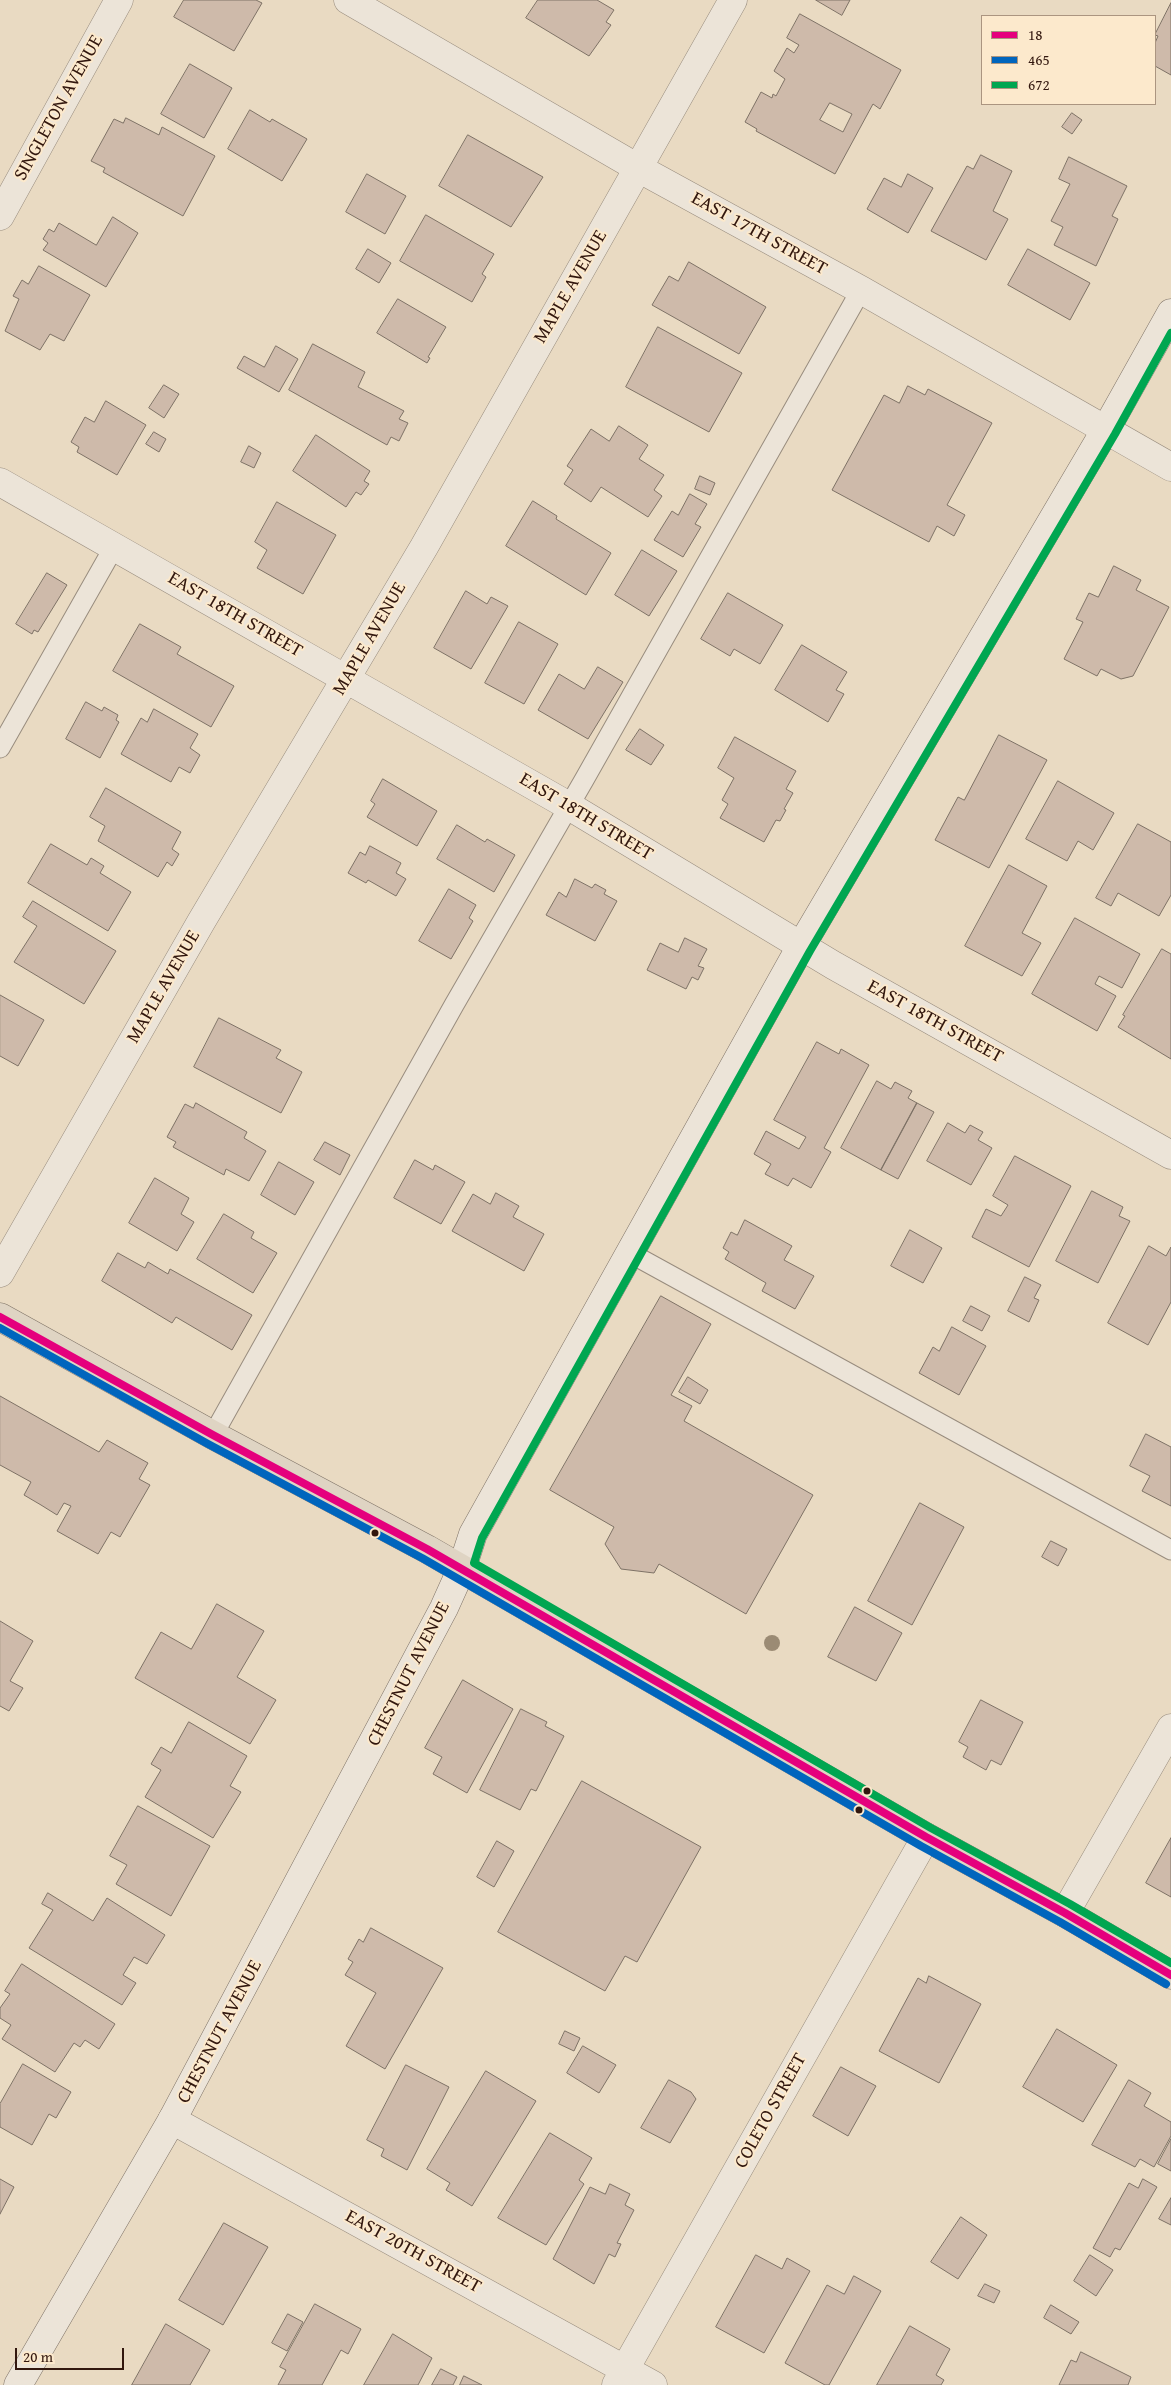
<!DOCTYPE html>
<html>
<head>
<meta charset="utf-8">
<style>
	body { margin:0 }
	#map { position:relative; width:1171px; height:2385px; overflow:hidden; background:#e9dac2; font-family:"Gentium Book Plus",serif }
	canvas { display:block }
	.legend { position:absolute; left:981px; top:15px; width:175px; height:90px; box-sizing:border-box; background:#fce9cc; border:1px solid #ab9580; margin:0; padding:6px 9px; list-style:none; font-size:15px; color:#32170e }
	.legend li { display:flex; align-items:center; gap:10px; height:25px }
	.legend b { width:25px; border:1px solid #ab9580 }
	.scale { position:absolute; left:15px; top:2348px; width:109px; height:22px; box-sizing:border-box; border:2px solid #32170e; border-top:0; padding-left:6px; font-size:15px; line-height:18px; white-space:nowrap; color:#32170e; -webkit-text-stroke:4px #fce9cc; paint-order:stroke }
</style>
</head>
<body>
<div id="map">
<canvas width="1171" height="2385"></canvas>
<ul class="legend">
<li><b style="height:6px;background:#e5007d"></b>18</li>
<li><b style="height:6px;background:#0065bd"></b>465</li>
<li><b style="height:6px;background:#00a651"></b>672</li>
</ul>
<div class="scale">20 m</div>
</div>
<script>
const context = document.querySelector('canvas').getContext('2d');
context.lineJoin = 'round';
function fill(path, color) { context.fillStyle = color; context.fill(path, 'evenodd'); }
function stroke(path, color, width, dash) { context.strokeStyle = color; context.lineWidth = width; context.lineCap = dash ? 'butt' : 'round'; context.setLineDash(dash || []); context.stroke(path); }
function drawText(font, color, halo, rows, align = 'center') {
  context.font = font + ' "Gentium Book Plus",serif'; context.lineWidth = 4; context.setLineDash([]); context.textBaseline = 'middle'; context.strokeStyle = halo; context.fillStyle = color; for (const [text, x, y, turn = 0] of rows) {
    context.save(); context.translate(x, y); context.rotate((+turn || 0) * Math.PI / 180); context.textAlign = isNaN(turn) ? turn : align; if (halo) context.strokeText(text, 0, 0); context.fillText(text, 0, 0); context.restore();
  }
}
const building = new Path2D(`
	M184,0H256L262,3L234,51L174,17Z
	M538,0H597L614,10L606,22L611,25L589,56L526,18Z
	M816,0H850L842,15Z
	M1171,3V75L1155,66V43L1158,36L1155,35Z
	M800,14L901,70L880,109L873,104L835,174L756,131L757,129L745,122L761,92L772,98L773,94L776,96L785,79L774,71L787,48L794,53L799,45L787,38ZM830,103L852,114L843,132L820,120Z
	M190,64L232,88L204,138L161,114Z
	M250,110L270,122L272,119L307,139L282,181L228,149Z
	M1072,113L1082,120L1072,134L1062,127Z
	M126,118L159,135L162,127L215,156L183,216L103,172L105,168L91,161L114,119L123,123Z
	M468,135L543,177L511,227L439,186Z
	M981,155L1012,171L993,211L1008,219L986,260L931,231L967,166L973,169Z
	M1069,157L1127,186L1112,216L1118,219L1096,266L1054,245L1063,227L1051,221L1070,184L1059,179Z
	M367,174L406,196L385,234L346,212Z
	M908,174L933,188L908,233L867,209L884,178L901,187Z
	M426,215L494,254L482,274L486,277L472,302L400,261Z
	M113,217L138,233L106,287L43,250L48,243L43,239L49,229L54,232L59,223L96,245Z
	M368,249L391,263L379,283L356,269Z
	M1028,249L1090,283L1070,320L1008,285Z
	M689,262L766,307L739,354L652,305L669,276L678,281Z
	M39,266L90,295L64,341L50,334L40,350L5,331L19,299L13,296L22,280L28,284Z
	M398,299L446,327L428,357L430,358L427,363L377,333Z
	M658,327L742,373L709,432L626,387Z
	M313,344L365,372L358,387L404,411L399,419L408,423L399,441L391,437L387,445L289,390Z
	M276,346L298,359L279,392L237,368L244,356L264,367Z
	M164,385L179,394L164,418L149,408Z
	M908,386L925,395L928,389L992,423L947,505L965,515L954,536L937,526L929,542L832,490L884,395L899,403Z
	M106,401L146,425L117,475L77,452L79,447L71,442L85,417L94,422Z
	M619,426L648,445L639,459L664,475L654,490L662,496L648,517L601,487L591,502L564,484L573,470L567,466L591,429L609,441Z
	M154,432L166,439L159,452L146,444Z
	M316,435L370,471L364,481L369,484L361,495L356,492L346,507L293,471Z
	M249,446L261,453L254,468L241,462Z
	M700,476L715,483L710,495L695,489Z
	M690,494L707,504L695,524L701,527L683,557L654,540L672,511L678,515Z
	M533,501L557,516L556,519L611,553L586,595L506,546Z
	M277,502L336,535L303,594L257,568L267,550L255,542Z
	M642,550L677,571L649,616L615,595Z
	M1114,566L1141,580L1136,590L1169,607L1133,676L1121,679L1101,669L1097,676L1064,659L1083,622L1076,619L1089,593L1098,597Z
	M47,573L67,585L38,632L34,630L32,634L16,624Z
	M466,591L487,604L491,597L508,606L471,669L434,648Z
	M728,593L783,625L760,664L734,649L730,656L701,639Z
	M519,622L558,644L524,704L485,683Z
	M140,624L181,647L177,654L234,686L211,727L113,671Z
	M802,645L847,672L836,690L844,694L828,722L775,690Z
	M598,667L623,682L588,739L538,710L559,674L584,689Z
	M86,702L102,711L104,707L118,715L116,720L119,722L100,758L66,739Z
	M154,709L198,734L190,748L200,755L190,773L179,767L171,782L121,754L141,718L147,722Z
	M640,729L664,745L651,765L626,750Z
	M999,735L1047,760L989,868L935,840L958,797L964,800Z
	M735,737L796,771L786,789L793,793L784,809L786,810L780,821L776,820L764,842L720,818L728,804L722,800L734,778L718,768Z
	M383,779L437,811L417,846L367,817L375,804L371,801Z
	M1058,781L1114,813L1093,850L1078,841L1067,861L1026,839Z
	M106,788L181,832L172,849L179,854L172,866L167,862L158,877L98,841L105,826L90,817Z
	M1138,824L1171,842V895L1159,916L1118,893L1111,906L1096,898Z
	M457,825L485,842L487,839L515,855L494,892L437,859Z
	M51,844L87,865L91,858L104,866L100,873L131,892L108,931L28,883Z
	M370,846L401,863L396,873L406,879L396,896L368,880L366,883L348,873L360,852L365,855Z
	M1009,865L1047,886L1022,933L1041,943L1022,976L965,946Z
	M575,879L592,888L595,884L606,890L604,894L617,901L595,941L546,915L559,892L566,897Z
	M449,889L476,905L469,918L473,921L451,959L419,941Z
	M33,901L116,951L84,1004L14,962L37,926L23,917Z
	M1075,918L1140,954L1122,988L1099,976L1095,984L1116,996L1097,1031L1032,994Z
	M685,938L707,949L698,966L704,968L698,980L692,977L686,989L647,970L660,943L678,952Z
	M1162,949L1171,954V1059L1118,1027L1125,1016L1123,1015Z
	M0,995L44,1020L18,1066L0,1056Z
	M219,1018L281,1050L276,1058L302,1072L281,1113L194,1067Z
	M817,1042L839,1054L841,1049L869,1065L824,1148L831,1152L811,1188L793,1178L788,1186L765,1174L771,1164L754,1154L766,1131L799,1149L806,1137L774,1120Z
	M877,1081L891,1089L895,1082L912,1091L908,1098L917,1103L881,1170L841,1148Z
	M196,1103L247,1132L244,1138L266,1151L249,1181L226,1169L224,1175L173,1147L176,1142L167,1137L185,1104L193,1108Z
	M917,1103L934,1112L898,1179L881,1170Z
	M948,1123L965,1133L970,1125L983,1132L978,1140L992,1148L971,1185L927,1161Z
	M325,1142L350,1155L340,1175L314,1160Z
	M1015,1156L1071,1186L1029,1267L972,1237L986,1209L1001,1216L1008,1205L993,1196Z
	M415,1160L433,1170L435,1165L465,1182L441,1224L394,1198Z
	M279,1162L314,1182L295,1215L261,1195Z
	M155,1178L189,1198L181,1214L194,1222L177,1251L129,1223Z
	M1092,1191L1123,1207L1119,1216L1130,1221L1098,1283L1056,1261Z
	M496,1193L519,1206L513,1217L544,1234L524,1271L452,1231L473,1194L490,1204Z
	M224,1214L254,1232L251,1238L277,1253L253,1293L197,1259Z
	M745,1220L792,1246L784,1260L814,1276L795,1309L762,1291L766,1283L725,1259L729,1252L723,1248L731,1232L737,1235Z
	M910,1230L942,1248L923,1283L891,1266Z
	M1149,1246L1166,1256L1171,1247V1302L1148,1345L1108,1323Z
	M118,1253L145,1268L148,1262L168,1274L170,1269L252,1315L232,1350L176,1317L172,1323L102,1281Z
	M1025,1277L1041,1285L1034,1298L1039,1300L1029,1322L1008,1311Z
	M661,1296L711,1324L671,1395L692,1406L684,1421L813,1495L746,1614L659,1564L654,1573L621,1569L605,1544L614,1527L550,1490Z
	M971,1306L990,1316L982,1331L963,1321Z
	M952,1327L986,1346L959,1395L919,1373L933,1347L939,1351Z
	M688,1377L708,1390L700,1404L679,1392Z
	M0,1396L99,1452L107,1440L148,1463L139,1479L150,1485L120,1537L111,1532L98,1554L57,1531L71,1506L64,1503L57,1515L41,1505L24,1495L31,1482L0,1465Z
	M1146,1434L1171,1447V1506L1142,1491L1150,1476L1130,1466Z
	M920,1503L964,1527L912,1625L868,1601Z
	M1051,1541L1067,1549L1058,1566L1042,1557Z
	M217,1604L264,1631L237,1677L276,1700L250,1744L135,1678L161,1632L191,1649Z
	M855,1607L902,1633L876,1681L828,1657Z
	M0,1621L33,1641L10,1681L23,1688L9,1711L0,1706Z
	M463,1680L513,1709L467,1793L433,1774L442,1757L425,1748Z
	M981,1700L1023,1722L1001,1765L991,1760L986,1770L963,1757L968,1747L959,1742Z
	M521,1709L547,1722L545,1726L564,1736L536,1791L531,1789L520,1810L480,1790Z
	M189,1722L247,1756L230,1786L241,1792L213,1838L145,1797L161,1770L151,1764L161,1747L171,1753Z
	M582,1781L701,1847L637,1962L625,1956L605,1991L498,1932Z
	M138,1806L210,1846L171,1916L116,1884L127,1865L110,1856Z
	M1171,1838V1897L1146,1883Z
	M497,1841L514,1851L494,1887L477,1877Z
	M48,1893L93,1921L107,1898L165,1935L147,1964L134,1957L123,1975L136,1983L122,2005L29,1948L53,1910L42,1904Z
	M371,1928L443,1968L385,2069L346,2046L376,1993L345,1975L353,1962L348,1959L359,1939L363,1942Z
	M22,1964L115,2024L99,2049L85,2040L80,2047L74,2043L55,2072L2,2039L11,2025L0,2018V2008L10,1994L5,1991Z
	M929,1976L981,2004L939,2083L879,2051L918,1978L926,1983Z
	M1057,2029L1117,2065L1083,2122L1023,2087Z
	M565,2031L580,2038L574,2051L559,2044Z
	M583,2046L616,2065L599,2093L567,2073Z
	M23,2064L71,2092L56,2118L49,2114L32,2145L0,2127V2104Z
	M406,2065L449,2087L407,2170L381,2156L384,2149L367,2140Z
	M841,2067L876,2086L848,2136L813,2116Z
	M486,2071L536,2101L472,2206L446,2190L450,2183L427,2169Z
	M669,2080L691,2092L696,2099L670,2143L641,2128Z
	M1129,2080L1151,2093L1144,2106L1171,2122V2136L1154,2167L1140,2159L1135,2167L1092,2145Z
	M550,2133L592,2158L579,2180L584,2184L546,2245L498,2218Z
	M1171,2139V2171L1158,2164Z
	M0,2179L14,2187L0,2214Z
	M1143,2179L1157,2187L1120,2250L1115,2248L1110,2257L1093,2248L1129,2183L1138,2188Z
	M610,2184L630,2194L625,2205L634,2210L617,2243L621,2244L615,2257L609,2254L594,2284L553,2259L590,2187L605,2194Z
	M1171,2198V2225L1159,2219Z
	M961,2217L987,2235L958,2279L931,2262Z
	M224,2223L268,2247L223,2325L179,2300Z
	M756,2255L782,2269L787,2258L810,2271L764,2353L716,2327Z
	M1090,2255L1113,2270L1096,2296L1074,2281Z
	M854,2276L881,2291L829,2385H825L785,2363L827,2285L844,2294Z
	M985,2284L1000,2291L994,2303L978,2296Z
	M315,2304L361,2329L348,2354L341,2350L322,2385H278L286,2370L280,2367Z
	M1051,2305L1079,2322L1071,2334L1044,2318Z
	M288,2314L303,2322L287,2351L272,2343Z
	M166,2324L210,2350L190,2385H132Z
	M910,2326L950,2349L936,2375L944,2380L941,2385H877Z
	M393,2334L432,2358L418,2385H364Z
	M1081,2352L1131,2377L1128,2385H1059L1071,2360L1076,2362Z
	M441,2369L457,2377L453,2385H432Z
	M464,2376L482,2385H460Z`);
fill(building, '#cebaaa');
stroke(building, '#7e7266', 1);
const service = new Path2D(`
	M0,748L114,547
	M630,1253L1171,1550
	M213,1435L454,1005L584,780L861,290`);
const minor = new Path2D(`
	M348,0L638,168L861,290L1171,467
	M0,216L119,0
	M0,482L569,806L833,965L1171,1155
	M0,1273L201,922L424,547L733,0
	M1065,1913L1171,1728
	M172,2120L653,2385
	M616,2385L926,1837`);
const secondary = new Path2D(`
	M18,2385L172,2120L444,1608L462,1568L473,1534L801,946L1106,429L1171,313`);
const primary = new Path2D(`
	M0,1317L213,1435L427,1549L926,1837L1065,1913L1171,1975`);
stroke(service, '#988c7e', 21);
stroke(minor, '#988c7e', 29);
stroke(secondary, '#7e7266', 29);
stroke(primary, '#7e7266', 29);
stroke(service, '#ece4d8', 19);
stroke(minor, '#ece4d8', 28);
stroke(secondary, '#ece4d8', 28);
stroke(primary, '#dfd4c3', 28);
stroke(new Path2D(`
	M0,1317L213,1435L427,1549L926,1837L1065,1913L1171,1975`), '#e5007d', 8);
stroke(new Path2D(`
	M0,1328L208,1444L422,1558L921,1846L1060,1922L1166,1984`), '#0065bd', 8);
stroke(new Path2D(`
	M1171,333L1115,434L810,951L482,1538L474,1563L931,1828L1070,1904L1171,1963`), '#00a651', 8);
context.fillStyle = '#9b8b74';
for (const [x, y] of [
	[772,1643]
]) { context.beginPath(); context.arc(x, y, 8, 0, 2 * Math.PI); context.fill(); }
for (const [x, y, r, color] of [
	[375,1533,4.5,"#32170e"],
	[867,1791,4.5,"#32170e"],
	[859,1810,4.5,"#32170e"]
]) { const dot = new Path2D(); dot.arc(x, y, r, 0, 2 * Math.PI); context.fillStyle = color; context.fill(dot); stroke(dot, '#fce9cc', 2); }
drawText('19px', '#32170e', '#fce9cc', [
	["SINGLETON AVENUE",59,108,-61],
	["EAST 17TH STREET",759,234,29],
	["MAPLE AVENUE",571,287,-60],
	["EAST 18TH STREET",235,615,30],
	["MAPLE AVENUE",370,639,-60],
	["EAST 18TH STREET",586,817,31],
	["MAPLE AVENUE",164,987,-60],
	["EAST 18TH STREET",935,1022,29],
	["CHESTNUT AVENUE",409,1674,-63],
	["CHESTNUT AVENUE",220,2032,-62],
	["COLETO STREET",771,2111,-61],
	["EAST 20TH STREET",413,2252,29]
]);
</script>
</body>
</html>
